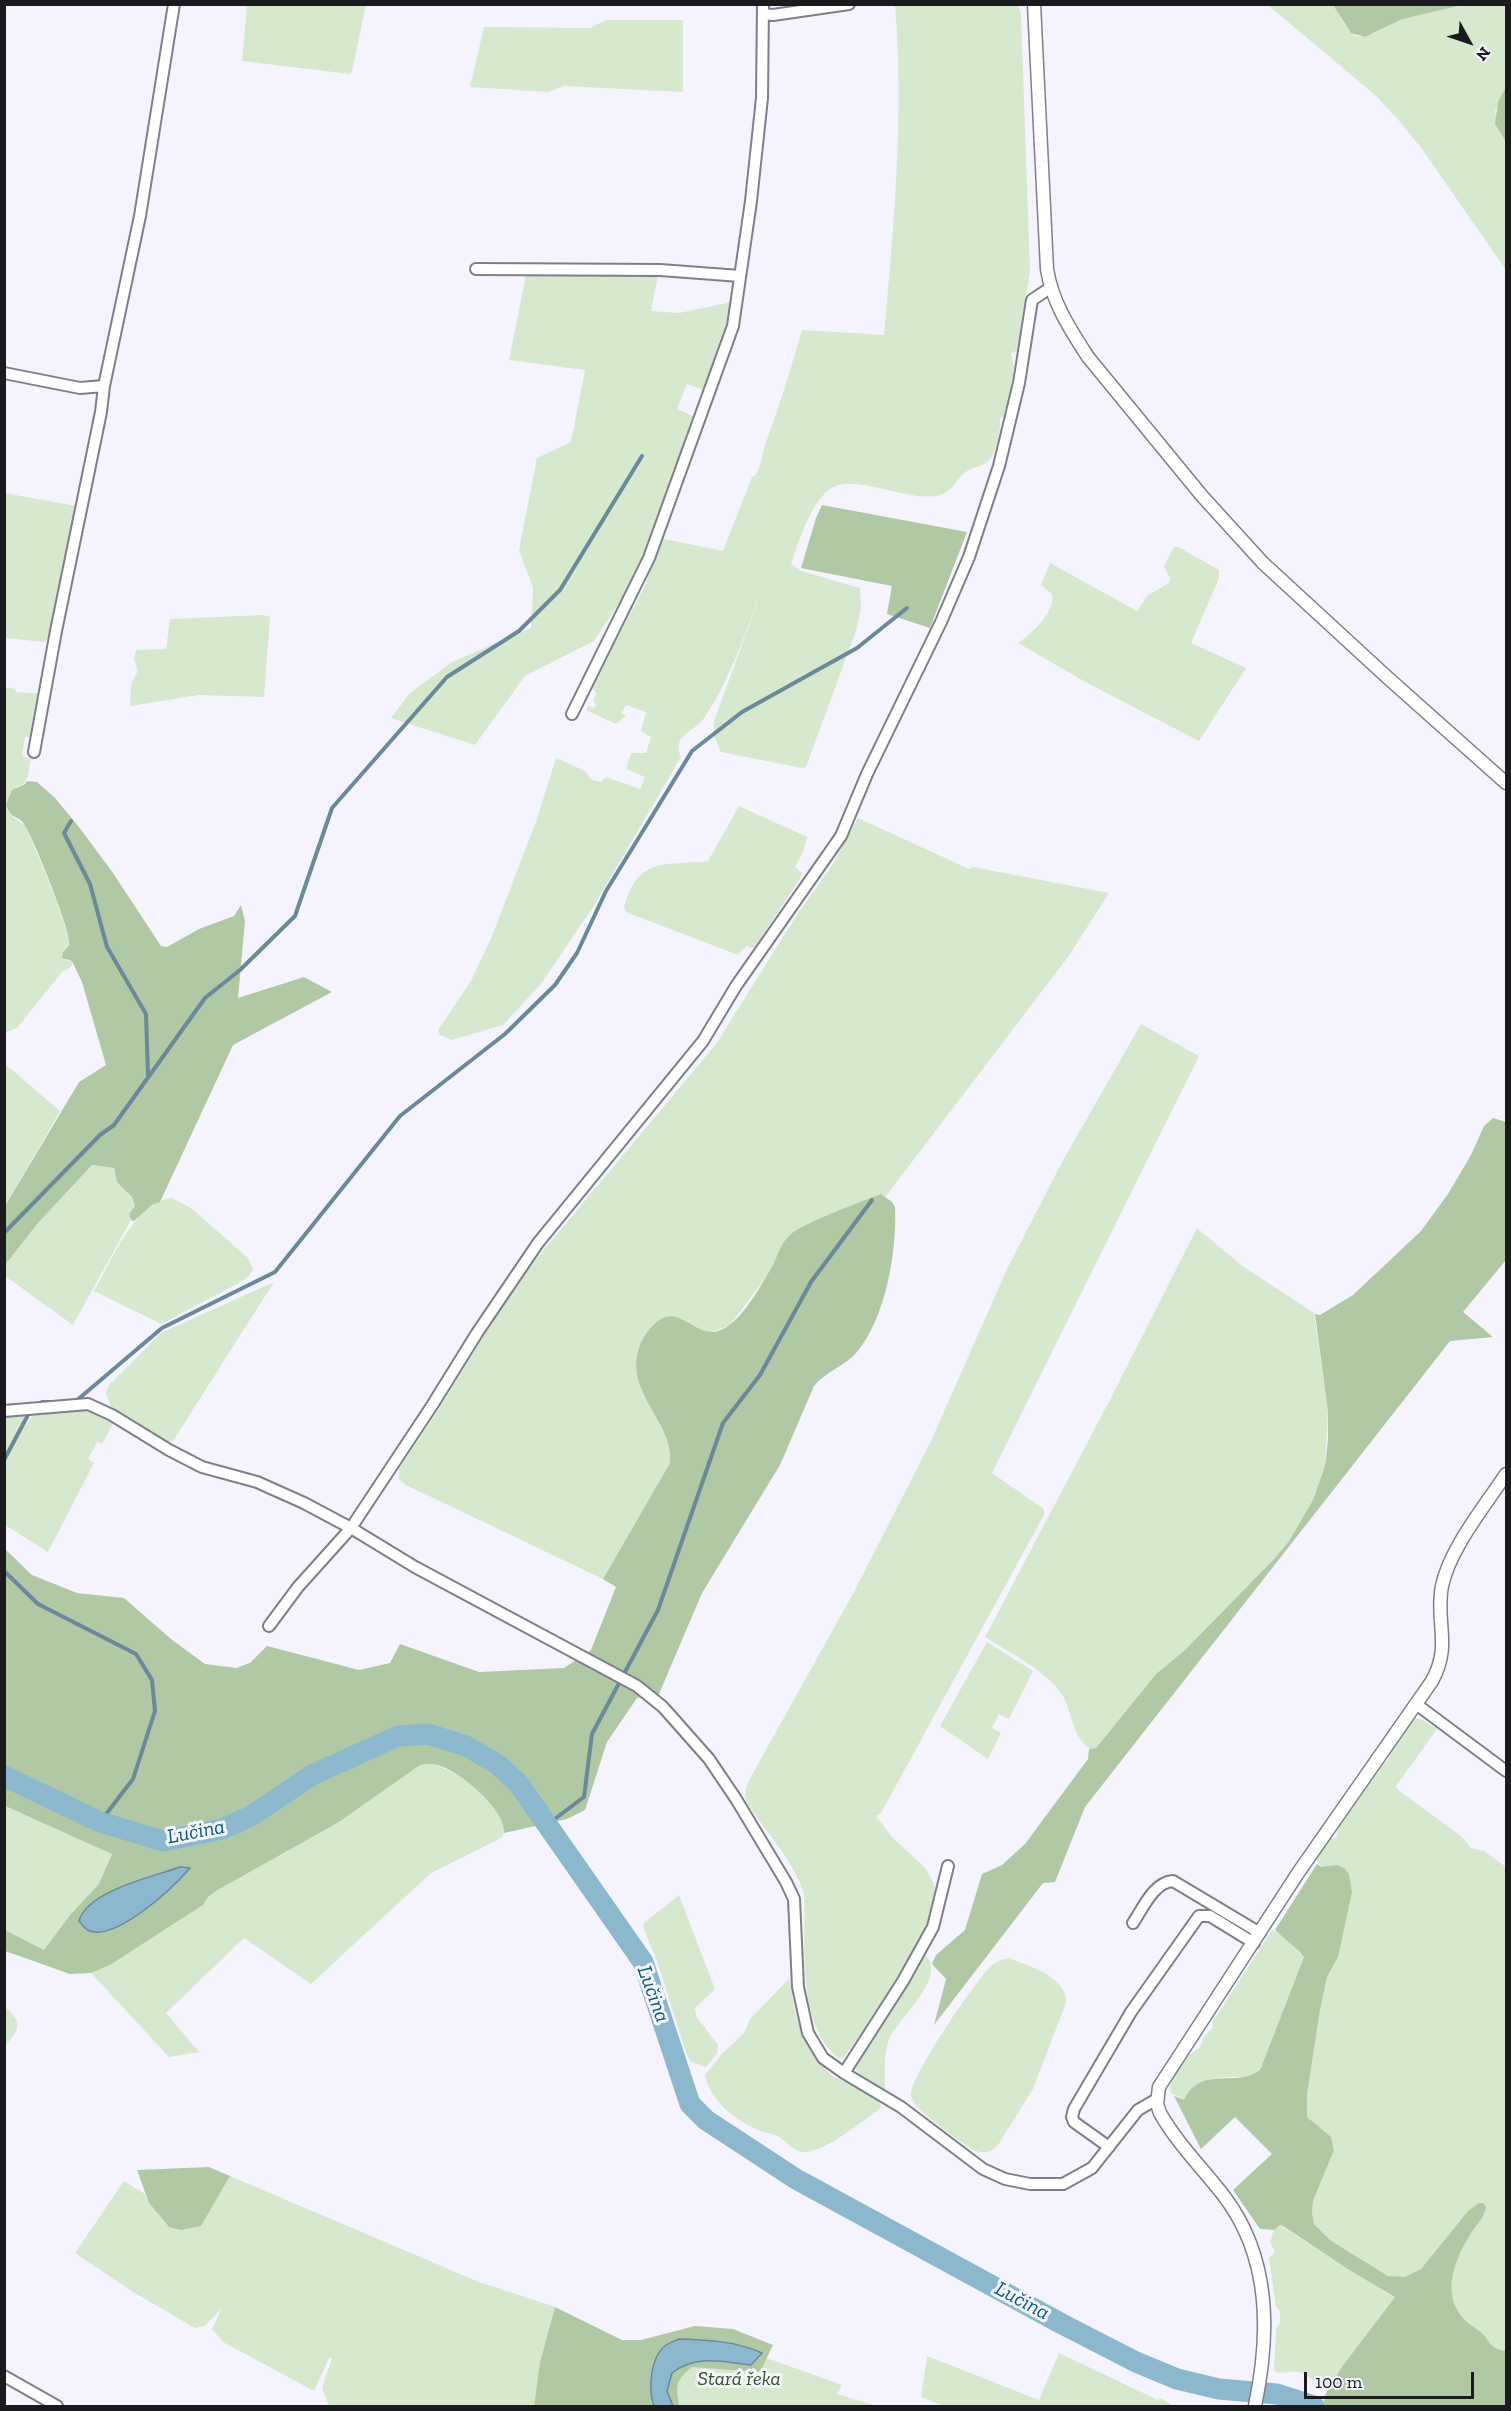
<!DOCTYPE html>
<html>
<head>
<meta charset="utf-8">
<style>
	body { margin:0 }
	#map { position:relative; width:1511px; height:2411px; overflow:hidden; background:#f5f4fe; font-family:"Zilla Slab",serif }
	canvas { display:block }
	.frame { position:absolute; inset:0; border:6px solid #1a1a1f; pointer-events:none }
	.north { position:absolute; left:1439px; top:12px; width:60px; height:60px; -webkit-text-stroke:4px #f5f4fe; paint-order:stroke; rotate:130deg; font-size:16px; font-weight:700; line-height:24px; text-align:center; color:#1a1a1f }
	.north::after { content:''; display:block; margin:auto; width:21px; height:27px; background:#1a1a1f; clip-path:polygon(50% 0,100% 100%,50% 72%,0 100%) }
	.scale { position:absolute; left:1304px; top:2372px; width:170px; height:27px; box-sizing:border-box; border:3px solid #1a1a1f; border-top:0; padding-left:8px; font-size:18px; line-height:21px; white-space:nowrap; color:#1a1a1f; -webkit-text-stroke:4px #f5f4fe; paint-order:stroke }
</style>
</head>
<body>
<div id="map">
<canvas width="1511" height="2411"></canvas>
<div class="frame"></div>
<div class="north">N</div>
<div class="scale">100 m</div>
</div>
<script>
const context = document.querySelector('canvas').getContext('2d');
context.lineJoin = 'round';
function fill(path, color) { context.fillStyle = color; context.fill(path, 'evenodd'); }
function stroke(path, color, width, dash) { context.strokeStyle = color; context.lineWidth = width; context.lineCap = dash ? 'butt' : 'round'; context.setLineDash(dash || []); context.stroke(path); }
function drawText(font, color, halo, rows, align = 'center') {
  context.font = font + ' "Zilla Slab",serif'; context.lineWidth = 6; context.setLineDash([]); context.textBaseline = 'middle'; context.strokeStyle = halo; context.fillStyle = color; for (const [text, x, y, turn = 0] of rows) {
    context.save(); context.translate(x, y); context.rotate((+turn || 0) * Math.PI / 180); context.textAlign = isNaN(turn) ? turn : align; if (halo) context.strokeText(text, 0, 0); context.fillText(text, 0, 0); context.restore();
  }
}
fill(new Path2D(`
	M247,5H366L352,71L350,74L242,61Z
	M895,5H1018L1021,14L1030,271L1017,350L1011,354L1014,367L1006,415L1000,418C1001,430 996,459 984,464C979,467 973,467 967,471C957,477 953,492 940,495C910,503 863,476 836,486C813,494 798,543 791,564L801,571L860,588L861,608L856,631L806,767L802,768L721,752L714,736V721L761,593C744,635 730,681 704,718C694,733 671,734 681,757L595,904L541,984L503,1025L452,1040L440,1035L438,1030L471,981L492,936L536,822L556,758L585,771L592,780L601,782L606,777L640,789L645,777L626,769L631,753H646L651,737L641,731L646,712L626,705L621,713L626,716L616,724L586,710L588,706L594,708L596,705L593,701L596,693L591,687L645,586L659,545L664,539L723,551L752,477L755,476C761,467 762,455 765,445C779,407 791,369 802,330L884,335C894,226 904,114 895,5Z
	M1268,5H1333C1339,13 1347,34 1358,36C1373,38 1388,24 1401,19C1434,7 1472,4 1506,5V87L1495,111L1500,133L1506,142V270L1422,149L1396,117L1376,96Z
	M606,20H683V92L564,86L548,92L470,87L484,27L590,28Z
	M526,275H658L651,311L679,313L732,302L726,336L707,391L687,384L677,409L697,418L635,579L594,641L525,676L475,745L391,718L410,693L452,662L531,628L533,588L519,550L537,458L571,442L585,370L509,360Z
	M4,493L76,506L51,634L45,642L5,638Z
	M1174,547H1178L1219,570V578L1191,643L1246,668L1199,741L1089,684L1018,643C1031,634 1056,612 1052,594L1041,585L1050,563L1137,611L1148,595L1169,583L1170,578L1164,566Z
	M263,615L270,617L264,697L199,695L130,706L131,684L138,671L134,659L136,650L166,649L170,619Z
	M5,687L15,689L16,692L42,694L34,737H25L22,756L31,759C28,771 30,784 16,787L13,817L25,825L56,899L69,939L65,960L73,962L70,968L62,972L17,1028L5,1033Z
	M739,806L807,837L803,852L795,867L803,874L754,948L746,946L738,955L626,912L624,907C638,856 665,866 708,861Z
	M858,818L969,869L973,867L1109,893L1068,957L886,1196L881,1195L790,1235L769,1273L730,1325L710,1333L696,1329L677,1317C671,1319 661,1320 655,1324C651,1326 647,1334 644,1338C617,1388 676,1420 670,1463L603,1579L406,1485L399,1479V1469L443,1403L490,1325L532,1264L716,1044L798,913L833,864Z
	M1141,1024L1199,1056L992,1473L1044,1509V1515L881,1813L877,1815L876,1821L878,1818L891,1836L926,1869L934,1884L936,1898L927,1930L866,2027L844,2057L840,2059C796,2028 806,1943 804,1894C793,1859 767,1834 747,1803L745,1796L747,1784L855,1590L931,1441L1007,1269L1062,1162Z
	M5,1064L60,1111L5,1206Z
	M92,1165L113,1168L120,1184L132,1197L135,1206L129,1214L131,1220L73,1325L5,1276V1265L38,1223Z
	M172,1198L191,1208L248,1258L253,1269L249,1276L239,1283L161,1324L94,1291C112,1261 133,1203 172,1198Z
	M1197,1228L1241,1265L1314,1313L1328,1412L1325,1466L1313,1500L1289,1541L1274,1559L1185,1650L1156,1674L1096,1748L1091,1749C1073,1740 1072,1712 1063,1696C1047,1671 1010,1653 985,1637L1113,1394Z
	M274,1282L173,1441L165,1442L111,1407L106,1393L109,1385L161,1333Z
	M76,1410L91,1412L111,1419L113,1424L102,1444L97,1442L88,1459L94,1463L48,1552L5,1525L4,1417L26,1414L16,1437L35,1413Z
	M987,1642L1033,1671L1009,1719L999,1714L992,1728L1001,1733L988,1759L940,1726Z
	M1414,1719H1421L1437,1729L1396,1786L1397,1789L1461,1836L1471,1848L1484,1851L1506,1867V2351L1493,2348C1487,2342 1485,2335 1478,2330C1471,2324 1463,2320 1458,2311C1437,2279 1468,2238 1485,2212L1468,2211L1421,2269C1410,2277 1402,2279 1388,2276L1330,2240L1314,2224L1312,2213L1313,2201L1334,2150L1333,2144L1307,2117V2095L1320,2010L1327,1977L1338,1957L1337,1865L1321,1867L1316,1860L1331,1838L1337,1837L1338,1828L1382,1765L1388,1760L1390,1751Z
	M431,1763C456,1770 511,1808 503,1837L431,1873L311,1984L244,1938L166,2013L199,2052L169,2057L91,1973L110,1965L203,1905L208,1897L216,1891L339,1822L420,1765Z
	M4,1806L112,1853L100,1884L70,1915L44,1950L5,1930Z
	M679,1895L715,1989L695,2008L696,2016L718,2045L717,2053L706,2067L691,2062L686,2053L658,1964L643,1927L644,1923Z
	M1272,1930L1283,1935L1304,1957L1263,2065L1251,2077C1228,2077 1195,2074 1184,2100L1171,2093L1170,2086L1173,2077L1189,2055L1200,2047L1204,2037L1213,2027L1212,2023Z
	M925,1955C949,1975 897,2021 889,2039C883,2056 885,2073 885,2090L858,2073L854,2065Z
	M1009,1958C1029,1966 1068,1977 1066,2003L1033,2089L998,2145C990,2153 984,2154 973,2150C959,2140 914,2111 911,2096C907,2081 975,1982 989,1968C994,1962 1002,1959 1009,1958Z
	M789,1979L795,2012L808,2046L831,2075L869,2094L879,2101L881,2108C862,2121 830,2149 806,2152C795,2153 787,2142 779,2137C774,2134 767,2133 761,2131C737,2122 710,2101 705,2075L721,2055L744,2033L750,2019Z
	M5,2007C23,2023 20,2029 5,2046Z
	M230,2176L479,2282L555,2307L540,2362L534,2406H329L322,2388L332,2358H329L314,2391L223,2342L212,2329L222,2308L205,2326L195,2328L133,2292L75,2253L124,2181L145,2194L149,2203L169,2227L201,2226Z
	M1280,2225L1349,2270L1395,2297L1341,2368L1332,2383C1317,2388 1312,2376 1299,2372C1291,2370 1282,2375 1274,2371L1276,2328L1280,2323V2311L1276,2307L1269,2258L1275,2252L1270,2242L1274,2230Z
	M750,2352L842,2385L837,2394L877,2406H661L659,2370Z
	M1059,2353L1158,2400L1161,2398L1173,2406H943L921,2397L927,2356L1039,2400Z`), '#d6e8cd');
fill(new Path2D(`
	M1333,5H1485L1458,6L1402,19L1365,37L1351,33Z
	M1506,87V142L1495,124L1498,102Z
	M822,505L967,532L930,628L887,614L892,586L801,568L816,518Z
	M27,781L37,782L55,798L79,827L113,873L161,946L167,947L199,929L234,916L241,905L245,921L238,998L304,977L332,992L233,1045L160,1202L152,1205L134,1221L131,1220L129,1214L135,1206L132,1197L117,1182L114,1168L92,1165L38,1223L5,1265V1206L79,1082L106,1065L82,982L72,961L62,958L63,952C66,949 70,946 69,941C69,927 33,837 24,824C18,815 12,820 6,805L12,790L25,784Z
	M1493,1118L1506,1122V1260L1463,1312L1493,1337L1450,1341L1085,1807L1055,1882L1043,1883L934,2025L946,1979L932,1964L936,1955L965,1930L982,1874L1002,1865L1025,1844L1088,1759L1089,1749L1096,1748L1156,1674L1185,1650L1274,1559L1289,1541L1313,1500L1325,1466L1328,1440V1412L1315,1314L1320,1315L1353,1295L1421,1231L1448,1194L1471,1155L1484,1126Z
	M881,1194L892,1202L895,1207C897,1251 886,1317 857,1352C845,1366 825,1372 814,1386L780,1465L702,1593L659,1694L637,1698L607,1742L585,1810L567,1819L504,1833C506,1810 463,1775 443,1767C435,1763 428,1763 420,1765L339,1822L216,1891L208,1897L203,1905L110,1965L91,1973L70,1974L5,1951V1930L44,1950L70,1915L99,1884L112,1854L5,1806L4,1548L32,1575L77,1593L124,1598L171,1639L205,1664L236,1668L250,1663L267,1646L359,1670L390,1663L400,1644L479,1672L564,1668L591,1650L616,1587L603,1579L670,1463C675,1423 624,1393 639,1348C644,1333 661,1310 679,1318C697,1326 708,1340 728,1326C745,1315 764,1281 774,1263C778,1254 782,1242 790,1235C801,1224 863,1201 881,1194Z
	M1317,1864L1321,1867L1337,1865L1344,1868L1349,1874L1352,1892L1338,1957L1327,1977L1320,2010L1307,2095V2117L1331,2137L1334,2150L1313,2201L1312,2213L1314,2224L1330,2240L1388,2276L1405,2277L1421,2269L1468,2211L1479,2203H1483L1486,2207C1485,2217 1475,2226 1470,2235C1457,2256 1443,2287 1458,2311C1463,2320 1470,2324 1478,2330C1493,2341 1485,2347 1506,2351V2406H1323L1325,2395L1341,2368L1395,2297L1349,2270L1283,2226L1280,2225L1274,2230L1260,2229L1233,2190L1272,2154L1235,2117L1201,2149L1174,2096L1184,2100C1201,2063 1242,2090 1261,2068L1304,1957L1300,1952L1275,1930Z
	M209,2167L230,2176L201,2226L181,2230L169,2227L149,2203L137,2170Z
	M555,2307L622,2340H641L695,2326L733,2329L773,2345L760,2372L692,2367C675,2381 676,2385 679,2406H534L540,2362Z`), '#b0c8a3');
const water = new Path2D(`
	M180,1867L190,1868C172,1889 122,1935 94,1932C87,1932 83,1926 79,1921C87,1891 152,1877 180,1867Z
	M679,2339C709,2340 735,2341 762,2353L751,2365C722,2362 696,2354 672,2373L667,2391L673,2406H654C648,2390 650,2357 666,2345C669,2343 675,2341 679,2339Z`);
fill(water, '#8cb8ce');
stroke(water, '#6a899a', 1.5);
stroke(new Path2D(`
	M71,821L64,833L90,884L107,947L146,1014L148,1076
	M4,1233L100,1135L114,1125L205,998L240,970L295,916L332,808L447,677L519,631L560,590L642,456
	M76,1401L162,1328L275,1272L400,1116L505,1034L555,985L577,953L606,891L692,751L742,712L857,648L907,608
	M38,1406L42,1402H56
	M4,1460L28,1415L33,1411
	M4,1571L38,1604L136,1654L152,1680L155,1711L133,1779L100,1822
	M548,1824L584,1797L592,1734L658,1610L723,1423L760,1375L811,1282L872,1200`), '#6a899a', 4);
stroke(new Path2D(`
	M4,1776L100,1822L163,1841L222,1829L251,1816L312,1775L398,1736L428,1734L466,1746L497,1764L518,1783L643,1962L690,2104L706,2120L796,2179L1062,2324L1136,2362L1177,2379L1219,2389L1277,2394L1314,2406`), '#8cb8ce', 21);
const minor = new Path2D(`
	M763,14L773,15L849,4
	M476,269L660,270L740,276
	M4,373L80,388L104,386L140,216L174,4
	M572,714L649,558L733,326L751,201L762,98L763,4
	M34,752L56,631L101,412L104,386
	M4,1411L88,1404L112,1415L169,1450L202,1467L257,1482L304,1503L351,1528L415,1567L637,1686L663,1707L709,1759L736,1799L786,1882L794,1899L798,1987L808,2033L823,2058L844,2073L901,2107L983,2169L1005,2179L1030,2184H1063L1092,2168L1138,2110L1157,2099
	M269,1626L298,1587L351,1528L433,1404L477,1333L538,1243L703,1041L736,986L841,836L867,774L941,622L969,557L999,466L1019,383L1032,300L1050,288
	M1416,1704L1506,1771
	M1133,1923C1143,1908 1154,1882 1173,1881L1260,1933
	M844,2073L903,1981L933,1927L948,1866
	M1109,2147L1074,2122L1072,2117L1074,2109L1131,2012L1199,1916H1210L1254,1943
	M4,2376L57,2406`);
const tertiary = new Path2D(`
	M1034,4L1047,269C1052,302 1070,329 1088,357L1202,496L1263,563L1388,678L1506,783
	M1255,2406C1270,2334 1271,2258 1224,2196C1203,2169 1177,2143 1160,2113L1157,2104L1159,2087L1298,1873L1432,1681C1452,1645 1435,1622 1442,1586C1450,1548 1485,1506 1506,1474`);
stroke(minor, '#7f7e8c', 14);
stroke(tertiary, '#7f7e8c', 15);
stroke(minor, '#fff', 10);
stroke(tertiary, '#fff', 12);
drawText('italic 20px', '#32521e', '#f5f4fe', [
	["Stará řeka",739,2379]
]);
drawText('italic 21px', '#055a79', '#f5f4fe', [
	["Lučina",196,1832,-11],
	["Lučina",653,1994,70],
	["Lučina",1022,2301,28]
]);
</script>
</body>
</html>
